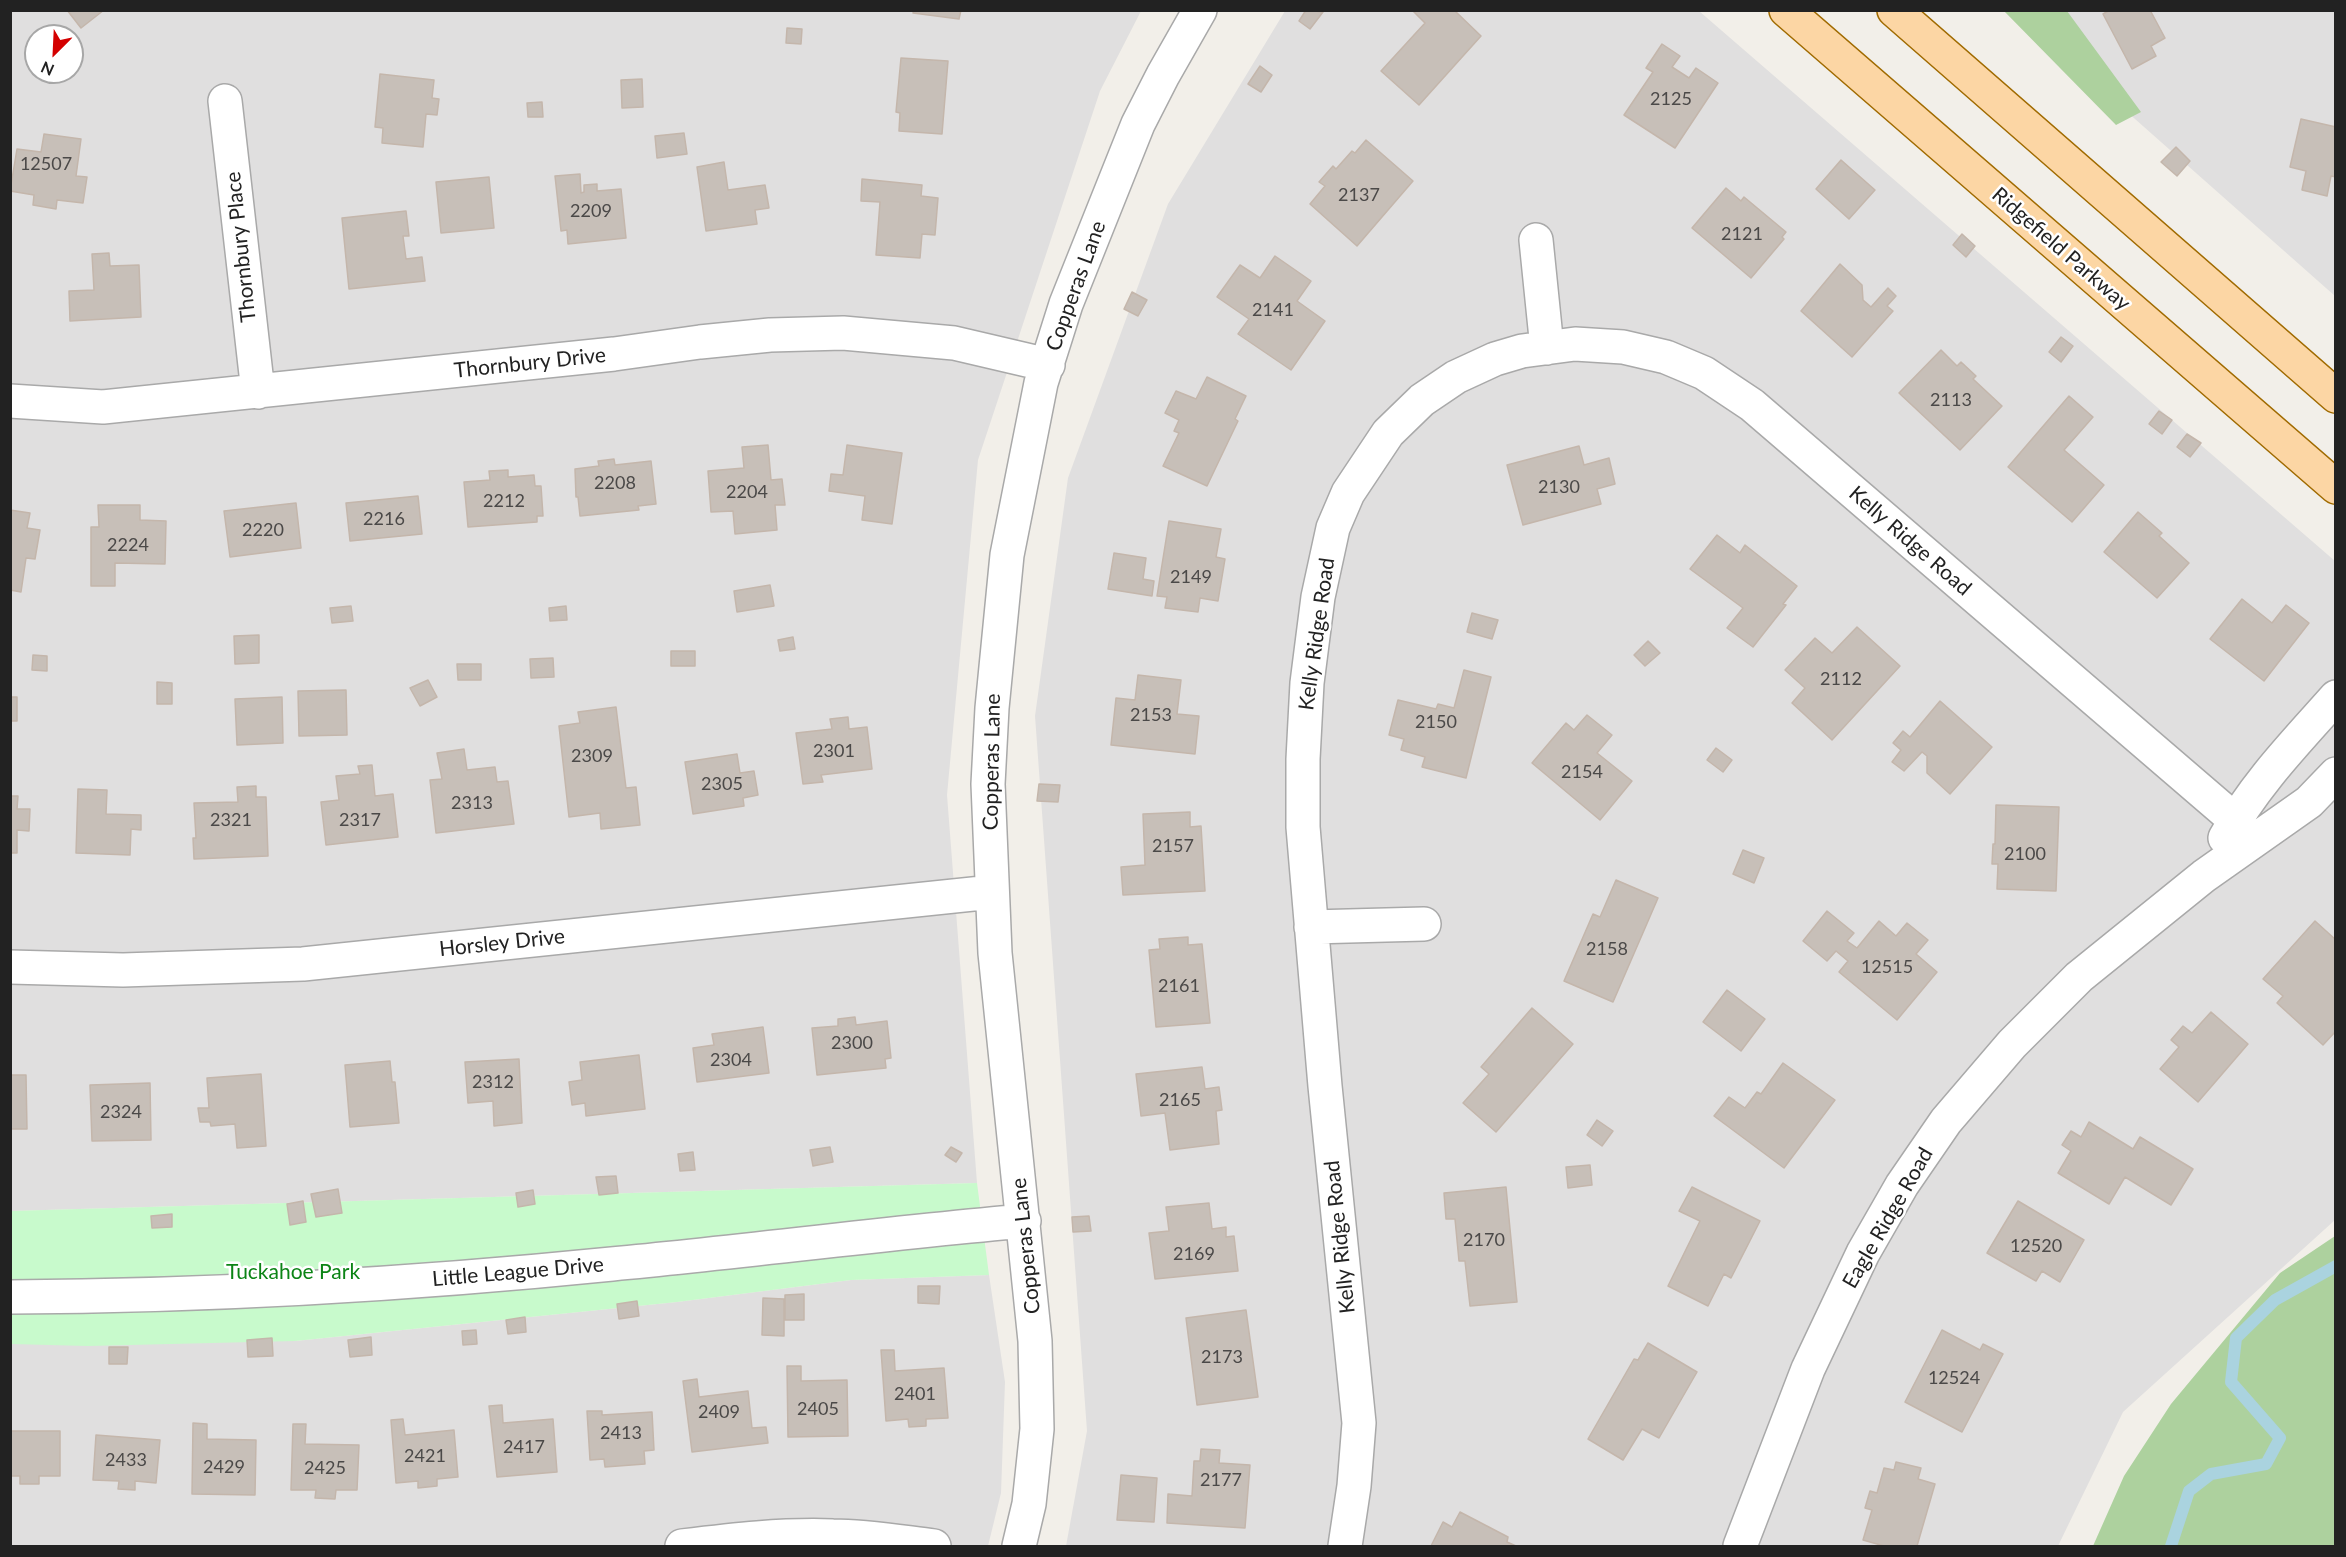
<!DOCTYPE html>
<html>
<head>
<meta charset="utf-8">
<style>
	body { margin:0 }
	#map { position:relative; width:2346px; height:1557px; overflow:hidden; background:#f2efe9; font-family:Lato,sans-serif }
	canvas { display:block }
	.frame { position:absolute; inset:0; border:12px solid #222; pointer-events:none }
	.north { position:absolute; left:24px; top:24px; width:60px; height:60px; box-sizing:border-box; background:#fff; border:2px solid #a7a7a7; border-radius:50%; rotate:204deg; font-size:16px; font-weight:700; line-height:24px; text-align:center; color:#222 }
	.north::after { content:''; display:block; margin:auto; width:21px; height:27px; background:#d40000; clip-path:polygon(50% 0,100% 100%,50% 72%,0 100%) }
</style>
</head>
<body>
<div id="map">
<canvas width="2346" height="1557"></canvas>
<div class="frame"></div>
<div class="north">N</div>
</div>
<script>
const context = document.querySelector('canvas').getContext('2d');
context.lineJoin = 'round';
function fill(path, color) { context.fillStyle = color; context.fill(path, 'evenodd'); }
function stroke(path, color, width, dash) { context.strokeStyle = color; context.lineWidth = width; context.lineCap = dash ? 'butt' : 'round'; context.setLineDash(dash || []); context.stroke(path); }
function drawText(font, color, halo, rows, align = 'center') {
  context.font = font + ' Lato,sans-serif'; context.lineWidth = 5; context.setLineDash([]); context.textBaseline = 'middle'; context.strokeStyle = halo; context.fillStyle = color; for (const [text, x, y, turn = 0] of rows) {
    context.save(); context.translate(x, y); context.rotate((+turn || 0) * Math.PI / 180); context.textAlign = isNaN(turn) ? turn : align; if (halo) context.strokeText(text, 0, 0); context.fillText(text, 0, 0); context.restore();
  }
}
fill(new Path2D(`
	M10,11H1141L1100,91L978,460L947,795L977,1183L11,1211ZM36,36H72V72H36Z
	M1285,11H1699L2335,561V1220L2123,1412L2058,1546H1066L1087,1431L1035,716L1068,478L1168,204Z
	M2013,11H2335V296Z
	M989,1275L1005,1382L1001,1493L988,1546H11V1337L295,1341L677,1302L851,1280Z`), '#e0dfdf');
fill(new Path2D(`
	M2004,11H2067L2141,112L2116,125Z
	M2335,1236V1546H2093L2124,1476L2171,1404L2280,1273Z`), '#add19e');
fill(new Path2D(`
	M977,1183L989,1275L851,1280L677,1302L295,1341L88,1346L11,1344L10,1211Z`), '#c8facc');
stroke(new Path2D(`
	M2171,1546L2189,1491L2211,1474L2266,1464L2280,1438L2231,1382L2236,1338L2275,1300L2336,1266`), '#aad3df', 12);
const building = new Path2D(`
	M67,10H104L81,28Z
	M914,10H961L959,19L913,13Z
	M1306,10L1323,12L1310,29L1299,21Z
	M1412,10H1454L1481,36L1419,105L1381,71L1425,23Z
	M2110,10H2150L2165,38L2151,46L2156,56L2132,69L2103,14Z
	M787,28L802,29L801,44L786,43Z
	M1662,44L1680,56L1672,67L1689,78L1696,68L1718,83L1675,148L1624,115L1653,72L1646,68Z
	M901,58L948,61L942,134L899,131L900,113L896,112Z
	M1260,66L1272,75L1261,92L1248,84Z
	M380,74L434,80L432,98L439,99L437,115L426,114L423,147L382,143L383,128L375,127Z
	M642,79L643,107L622,108L621,80Z
	M542,102L543,117H528L527,103Z
	M2301,119L2336,127V177L2331,176L2327,196L2302,190L2306,171L2290,167Z
	M684,133L687,154L657,158L655,136Z
	M44,134L81,139L76,176L87,177L83,203L57,200L56,209L33,205L34,195L10,191L17,149L41,152Z
	M1366,140L1413,181L1357,246L1310,204L1325,186L1319,182L1333,166L1336,169L1352,151L1355,153Z
	M2176,147L2190,161L2177,176L2161,162Z
	M1841,160L1875,190L1849,219L1816,189Z
	M724,162L728,190L765,185L769,208L755,210L757,224L706,231L697,167Z
	M580,174L581,193L584,192V185L597,184V191L621,189L626,238L568,244L567,230L561,231L555,176Z
	M489,177L494,228L441,233L436,182Z
	M862,179L922,185L921,196L938,198L935,235L922,234L920,258L876,255L880,202L861,201Z
	M1726,188L1741,201L1744,197L1786,232L1782,237L1784,239L1751,278L1692,228Z
	M406,211L409,236H403L406,259L422,257L425,281L349,289L342,218Z
	M1962,234L1975,246L1966,257L1953,245Z
	M109,253L110,266L139,265L141,317L70,321L69,291L94,290L92,254Z
	M1275,256L1311,281L1297,301L1325,321L1291,370L1238,334L1249,319L1217,297L1240,265L1260,278Z
	M1840,264L1862,285L1863,300L1871,307L1888,288L1896,296L1887,306L1893,311L1852,357L1801,311Z
	M1132,292L1147,300L1138,316L1124,309Z
	M2061,337L2073,346L2061,362L2049,352Z
	M1941,350L1957,366L1961,362L1976,376L1973,379L2002,406L1960,450L1899,393Z
	M1207,377L1246,396L1235,419L1238,421L1207,486L1163,466L1179,433L1174,431L1179,420L1165,413L1176,391L1196,399Z
	M2069,396L2093,417L2064,450L2104,485L2072,522L2008,467Z
	M2159,411L2172,420L2162,434L2149,424Z
	M2187,434L2201,443L2190,457L2177,447Z
	M768,445L771,480L782,479L785,505H775L777,530L735,534L733,511L711,512L708,471L744,468L742,447Z
	M847,445L902,453L892,524L862,520L865,496L829,491L831,474L843,475Z
	M1579,446L1584,465L1609,458L1615,484L1597,489L1601,504L1523,525L1507,465Z
	M614,459L615,465L651,461L656,504L638,506L639,510L580,516L578,497H576L575,469L599,466L598,461Z
	M508,470V477L534,475L535,486H541L543,516H537V522L468,527L464,482L490,480L489,471Z
	M418,496L422,534L350,541L346,503Z
	M296,503L301,548L230,557L224,511Z
	M98,505H140V520L166,521L165,564L115,563V586H91V527H99Z
	M10,510L30,513L27,528L40,530L35,559L26,558L21,592L10,590Z
	M2138,512L2162,533L2159,536L2189,563L2157,598L2104,552Z
	M1169,521L1221,529L1216,557L1225,559L1218,601L1200,598L1198,612L1165,608L1167,597L1157,596Z
	M1717,535L1740,553L1745,545L1797,586L1783,604L1786,605L1753,647L1727,628L1743,608L1690,569Z
	M1114,553L1146,558L1143,579L1154,581L1152,596L1108,589Z
	M770,585L774,606L737,612L734,591Z
	M2242,599L2272,623L2286,605L2309,623L2264,681L2210,639Z
	M351,606L353,621L332,623L330,608Z
	M566,606L567,620L550,621L549,608Z
	M1472,613L1498,620L1492,639L1467,632Z
	M1857,627L1900,666L1832,740L1792,703L1805,688L1785,670L1815,638L1832,653Z
	M259,635V663L235,664L234,636Z
	M793,637L795,649L780,651L778,640Z
	M1648,641L1660,653L1645,666L1634,655Z
	M671,651H695V666H671Z
	M33,655L47,656V671L32,670Z
	M553,658L554,677L531,678L530,659Z
	M457,664H481V680H458Z
	M1464,670L1491,677L1466,778L1422,767L1425,757L1401,750L1404,739L1389,735L1398,700L1436,709L1438,704L1454,708Z
	M1138,675L1181,680L1177,714L1199,716L1195,754L1111,745L1116,698L1135,700Z
	M428,680L437,697L420,706L410,688Z
	M157,682L172,683V704H157Z
	M346,690L347,735L299,736L298,691Z
	M10,697H17V721H10Z
	M282,697L283,743L237,745L235,699Z
	M1940,701L1992,747L1950,794L1927,773V756L1922,752L1904,771L1892,762L1901,750L1893,743L1903,731L1910,737Z
	M616,707L626,788L636,787L640,825L601,829L600,813L569,817L559,726L580,723L578,712Z
	M1587,715L1612,735L1597,753L1632,781L1600,820L1532,763L1566,723L1574,730Z
	M848,717L849,729L867,727L872,769L821,775L823,782L803,784L796,733L832,729L830,719Z
	M1716,748L1732,760L1723,772L1707,760Z
	M464,749L467,770L495,767L497,782L508,781L514,824L436,833L430,780L442,779L437,753Z
	M737,754L740,773L754,771L758,795L743,798L744,806L693,814L685,762Z
	M372,765L375,796L393,794L398,837L326,845L321,802L339,800L336,776L360,774L358,766Z
	M1039,784L1060,785L1058,802L1037,801Z
	M256,786V797H266L268,856L194,859L193,838H196L194,803L238,802L237,787Z
	M78,789L107,790L106,814L141,815V830L131,829L130,855L76,853Z
	M10,796H18L17,809H30L29,831L17,830V853H10Z
	M1996,805L2059,807L2056,891L1997,889L1998,864H1992L1993,844H1995Z
	M1190,812V827L1201,826L1205,891L1123,895L1121,867L1145,865L1143,814Z
	M1743,850L1764,858L1754,883L1733,874Z
	M1616,880L1658,898L1613,1002L1564,981L1593,914L1600,917Z
	M1827,911L1854,933L1847,941L1857,948L1879,921L1896,936L1907,923L1928,940L1916,954L1937,972L1897,1020L1839,972L1848,961L1836,951L1827,961L1803,941Z
	M2315,921L2336,940V1031L2323,1045L2277,1003L2283,996L2263,979Z
	M1188,937V945L1202,944L1210,1023L1156,1027L1149,950L1160,949L1159,939Z
	M1727,990L1765,1019L1741,1051L1703,1022Z
	M1532,1008L1573,1044L1496,1132L1463,1103L1489,1074L1481,1067Z
	M2211,1012L2248,1044L2198,1102L2160,1069L2179,1047L2171,1040L2183,1026L2192,1033Z
	M855,1017L856,1025L887,1021L891,1058L885,1059L886,1068L817,1075L812,1028L838,1026V1019Z
	M763,1027L769,1073L697,1082L693,1048L714,1045L712,1034Z
	M639,1055L645,1109L586,1116L585,1103L572,1105L569,1082L582,1080L580,1062Z
	M519,1059L522,1123L494,1126L493,1101L468,1103L465,1062Z
	M390,1061L392,1082H395L399,1123L350,1127L345,1065Z
	M1783,1063L1835,1100L1784,1168L1714,1116L1729,1097L1745,1108L1757,1092L1761,1094Z
	M1202,1067L1205,1089L1219,1087L1222,1110L1216,1111L1219,1144L1170,1150L1165,1113L1141,1116L1136,1074Z
	M261,1074L266,1146L237,1148L235,1124L211,1126L210,1122H200L198,1108H209L207,1078Z
	M10,1075H26L27,1129H10Z
	M150,1083L151,1140L92,1141L90,1085Z
	M1597,1120L1613,1131L1602,1146L1587,1135Z
	M2089,1122L2133,1149L2140,1137L2193,1169L2171,1205L2125,1177L2109,1204L2058,1173L2071,1151L2062,1145L2071,1131L2081,1137Z
	M830,1147L833,1162L813,1166L810,1150Z
	M951,1147L962,1153L956,1162L945,1155Z
	M693,1152L695,1170L680,1171L678,1154Z
	M1590,1165L1592,1185L1568,1188L1566,1167Z
	M616,1176L618,1193L599,1195L596,1177Z
	M1506,1187L1517,1302L1470,1306L1465,1261H1459L1455,1219H1446L1444,1193Z
	M1692,1187L1760,1221L1731,1278L1724,1274L1708,1306L1668,1286L1700,1221L1679,1211Z
	M338,1189L342,1213L316,1217L311,1194Z
	M533,1190L535,1204L518,1207L516,1193Z
	M303,1201L306,1222L290,1225L287,1204Z
	M2018,1201L2084,1240L2060,1282L2042,1271L2036,1281L1987,1253Z
	M1209,1203L1212,1229L1226,1227V1237L1234,1236L1238,1271L1155,1279L1149,1233L1169,1231L1166,1207Z
	M172,1214V1227L152,1228L151,1216Z
	M1089,1216L1091,1231L1073,1232L1072,1217Z
	M918,1286H940L939,1304L918,1303Z
	M804,1294V1320H785V1295Z
	M763,1298L784,1299V1336L762,1335Z
	M637,1301L639,1316L619,1319L617,1304Z
	M1246,1310L1258,1397L1197,1405L1186,1318Z
	M525,1317L526,1332L508,1334L506,1320Z
	M476,1330L477,1344L463,1345L462,1331Z
	M1942,1330L1980,1350L1983,1344L2003,1354L1962,1432L1905,1402Z
	M371,1337L372,1355L350,1357L348,1340Z
	M272,1338L273,1356L248,1357L247,1340Z
	M1648,1343L1697,1372L1659,1438L1642,1429L1623,1460L1588,1439L1634,1359L1638,1360Z
	M109,1347H128L127,1364H109Z
	M881,1350H894L895,1371L944,1368L948,1418L926,1419V1426L909,1427L908,1419L886,1421Z
	M787,1366H801V1381L847,1380L848,1436L788,1437Z
	M697,1379L699,1397L748,1391L752,1428L766,1427L768,1443L692,1452L683,1381Z
	M502,1405L503,1423L553,1419L557,1472L497,1477L489,1406Z
	M587,1411H602V1415L652,1412L654,1450L644,1451L645,1464L605,1467L604,1459L590,1460Z
	M403,1419L405,1435L454,1430L458,1477L437,1479V1486L418,1488V1481L396,1483L391,1420Z
	M193,1423L207,1424V1439L256,1440L255,1495L192,1494Z
	M293,1424H306L305,1444L359,1445L357,1490H336L335,1499L315,1498L316,1490H291Z
	M10,1431H60V1476H39V1484H20V1476H10Z
	M96,1435L160,1440L156,1483L135,1481V1490L118,1489L119,1481L93,1480Z
	M1201,1449L1220,1450L1219,1463L1250,1465L1245,1528L1167,1523L1168,1494L1192,1496L1194,1461H1200Z
	M1896,1462L1921,1468L1918,1479L1935,1484L1917,1546H1884L1863,1540L1872,1510L1865,1508L1870,1491L1877,1493L1884,1468L1894,1470Z
	M1121,1475L1157,1478L1154,1522L1117,1520Z
	M1460,1512L1508,1537L1507,1542L1516,1546H1431L1443,1522L1452,1527Z`);
fill(building, '#c7bfb8');
stroke(building, '#c4b6ab', 1.5);
const minor = new Path2D(`
	M225,101L258,392
	M1536,240L1547,348
	M10,401L103,407L614,354L700,342L770,335L843,333L954,343L1048,365
	M2225,838C2254,785 2296,742 2336,697
	M1311,927L1424,924
	M10,967L123,970L303,964L992,892
	M10,1297C211,1296 413,1284 612,1264C750,1251 886,1233 1024,1221
	M682,1546C732,1540 783,1534 833,1536C867,1536 901,1542 934,1546
	M1019,1546L1029,1504L1037,1429L1035,1341L995,953L988,784L992,708L1007,555L1041,383L1066,304L1138,124L1163,75L1200,10
	M1345,1546L1354,1486L1359,1423L1325,1086L1303,827V759L1307,683L1318,597L1333,528L1348,493L1388,433L1422,400L1456,377L1495,359L1522,351L1575,344L1623,347L1666,357L1704,373L1752,405L2235,820
	M1740,1546L1808,1369L1863,1253L1902,1185L1946,1121L2012,1044L2079,977L2204,876L2309,802L2336,774`);
const major = new Path2D(`
	M1786,10L2336,487
	M1894,10L2336,396`);
stroke(minor, '#a9a9a9', 36);
stroke(major, '#a06b00', 36);
stroke(minor, '#fff', 33);
stroke(major, '#fcd6a4', 33);
drawText('18px', '#4b4948', null, [
	["2125",1671,99],
	["12507",46,164],
	["2137",1359,195],
	["2209",591,211],
	["2121",1742,234],
	["2141",1273,310],
	["2113",1951,400],
	["2208",615,483],
	["2130",1559,487],
	["2204",747,492],
	["2212",504,501],
	["2216",384,519],
	["2220",263,530],
	["2224",128,545],
	["2149",1191,577],
	["2112",1841,679],
	["2153",1151,715],
	["2150",1436,722],
	["2301",834,751],
	["2309",592,756],
	["2154",1582,772],
	["2305",722,784],
	["2313",472,803],
	["2321",231,820],
	["2317",360,820],
	["2157",1173,846],
	["2100",2025,854],
	["2158",1607,949],
	["12515",1887,967],
	["2161",1179,986],
	["2300",852,1043],
	["2304",731,1060],
	["2312",493,1082],
	["2165",1180,1100],
	["2324",121,1112],
	["2170",1484,1240],
	["12520",2036,1246],
	["2169",1194,1254],
	["2173",1222,1357],
	["12524",1954,1378],
	["2401",915,1394],
	["2405",818,1409],
	["2409",719,1412],
	["2413",621,1433],
	["2417",524,1447],
	["2421",425,1456],
	["2433",126,1460],
	["2429",224,1467],
	["2425",325,1468],
	["2177",1221,1480]
]);
drawText('21px', '#222', '#fff', [
	["Thornbury Place",241,247,-96],
	["Ridgefield Parkway",2061,249,41],
	["Copperas Lane",1076,286,-70],
	["Thornbury Drive",530,363,-6],
	["Kelly Ridge Road",1910,541,41],
	["Kelly Ridge Road",1317,634,-82],
	["Copperas Lane",992,762,-89],
	["Horsley Drive",502,943,-6],
	["Eagle Ridge Road",1888,1218,-60],
	["Kelly Ridge Road",1340,1237,-96],
	["Copperas Lane",1026,1246,-96],
	["Little League Drive",518,1272,-5]
]);
drawText('21px', '#0c8416', '#fff', [
	["Tuckahoe Park",293,1272]
]);
</script>
</body>
</html>
